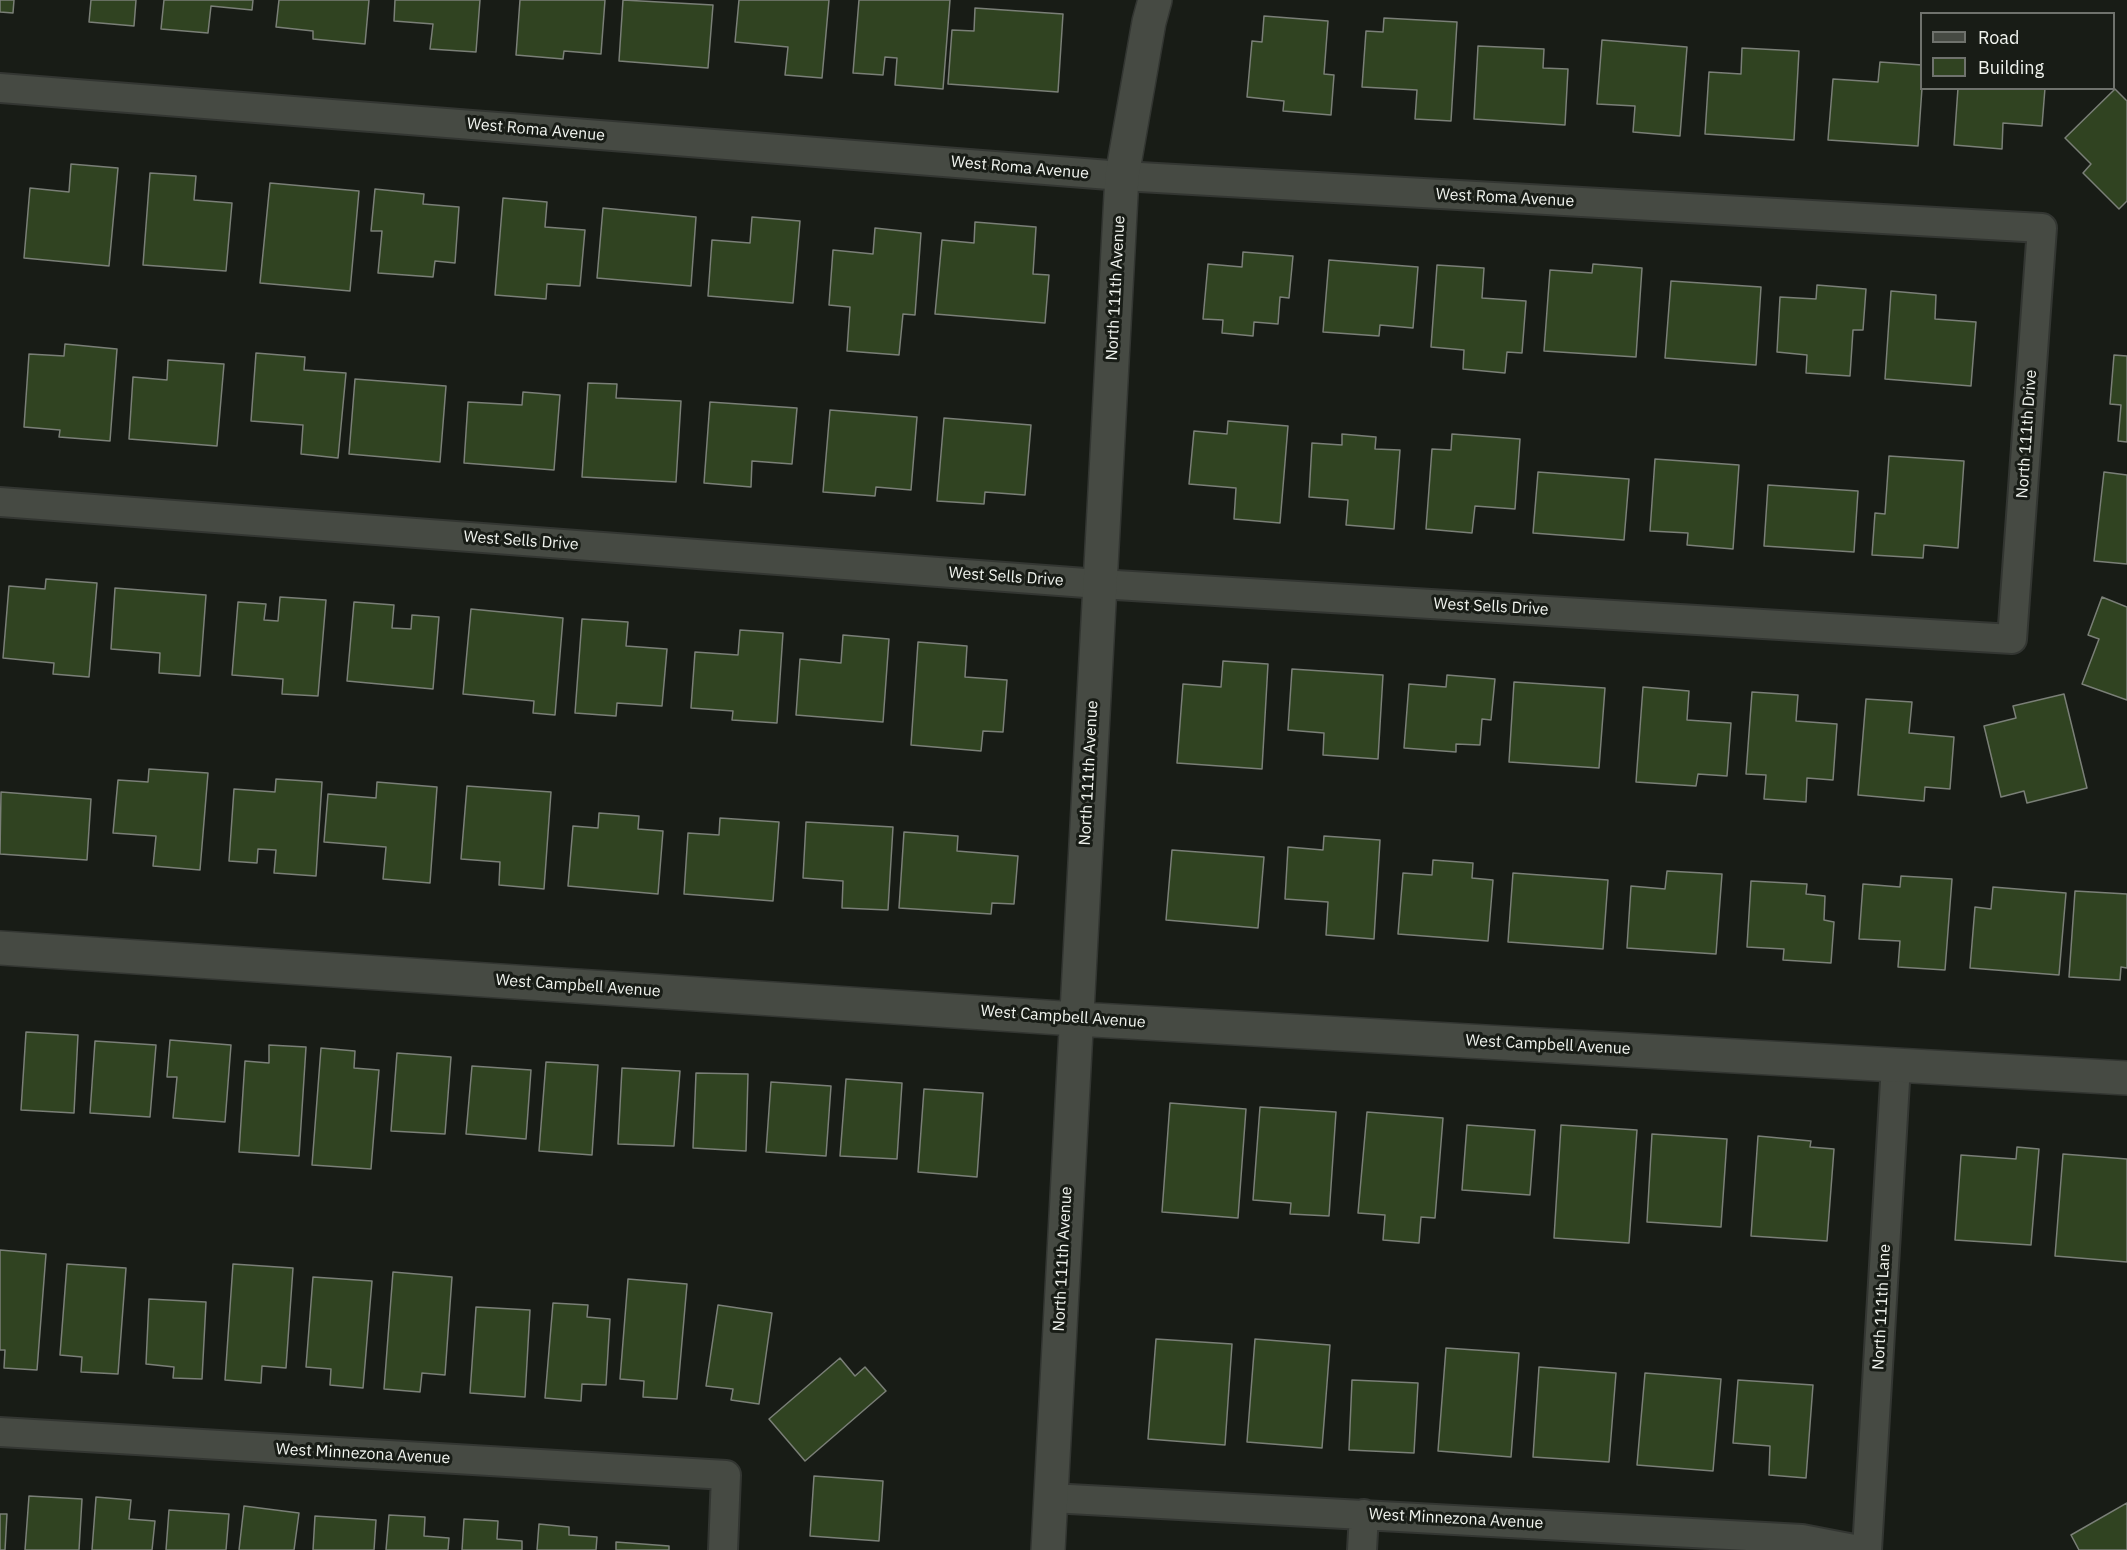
<!DOCTYPE html>
<html>
<head>
<meta charset="utf-8">
<style>
	body { margin:0 }
	#map { position:relative; width:2127px; height:1550px; overflow:hidden; background:#181c16; font-family:"IBM Plex Sans",sans-serif }
	canvas { display:block }
	.legend { position:absolute; left:1920px; top:12px; width:195px; height:78px; box-sizing:border-box; background:#181c16; border:2px solid #6f726d; margin:0; padding:8px 10px; list-style:none; font-size:18px; color:#f1f4ef }
	.legend li { display:flex; align-items:center; gap:12px; height:30px }
	.legend b { width:30px; border:2px solid #6f726d }
</style>
</head>
<body>
<div id="map">
<canvas width="2127" height="1550"></canvas>
<ul class="legend">
<li><b style="height:8px;background:#464a43"></b>Road</li>
<li><b style="height:16px;background:#304321"></b>Building</li>
</ul>
</div>
<script>
const context = document.querySelector('canvas').getContext('2d');
context.lineJoin = 'round';
function fill(path, color) { context.fillStyle = color; context.fill(path, 'evenodd'); }
function stroke(path, color, width, dash) { context.strokeStyle = color; context.lineWidth = width; context.lineCap = dash ? 'butt' : 'round'; context.setLineDash(dash || []); context.stroke(path); }
function drawText(font, color, halo, rows, align = 'center') {
  context.font = font + ' "IBM Plex Sans",sans-serif'; context.lineWidth = 6; context.setLineDash([]); context.textBaseline = 'middle'; context.strokeStyle = halo; context.fillStyle = color; for (const [text, x, y, turn = 0] of rows) {
    context.save(); context.translate(x, y); context.rotate((+turn || 0) * Math.PI / 180); context.textAlign = isNaN(turn) ? turn : align; if (halo) context.strokeText(text, 0, 0); context.fillText(text, 0, 0); context.restore();
  }
}
const building = new Path2D(`
	M0,0H14L13,13L0,12Z
	M91,0H136L134,26L89,22Z
	M164,0H253L252,10L211,6L208,33L161,29Z
	M279,0H369L365,44L313,39V31L276,27Z
	M395,0H480L476,52L430,49L433,24L394,21Z
	M520,0H605L601,54L564,51L563,59L516,55Z
	M623,0L713,5L708,68L619,61Z
	M739,0H829L822,78L785,75L788,47L735,42Z
	M859,0H950L943,89L895,85L897,58L885,57L883,75L853,73Z
	M975,8L1063,14L1058,92L948,84L952,30L974,31Z
	M1264,16L1328,21L1324,74L1334,75L1331,115L1283,111L1284,101L1247,97L1252,41L1262,42Z
	M1384,18L1457,22L1451,121L1415,119L1417,90L1362,87L1366,31L1383,32Z
	M1602,40L1687,47L1680,136L1633,132L1635,106L1597,104Z
	M1478,46L1544,49L1543,68L1568,69L1565,125L1474,119Z
	M1742,48L1799,51L1794,140L1705,134L1709,72L1741,74Z
	M1880,62L1922,65V88L1918,146L1828,140L1833,79L1878,82Z
	M1958,88H2045L2042,126L2003,123L2002,149L1954,145Z
	M2115,89L2127,101V201L2119,209L2083,173L2091,164L2065,138Z
	M71,164L118,168L109,266L24,258L30,188L69,192Z
	M150,173L196,176L194,200L232,203L226,271L143,265Z
	M270,183L359,191L350,291L260,283Z
	M375,189L424,194L423,204L459,207L455,263L435,261L433,277L378,273L382,231H371Z
	M503,198L547,202L545,227L585,230L580,286L547,284L546,299L495,295Z
	M603,208L696,217L691,286L597,278Z
	M752,217L800,221L793,303L708,296L712,240L750,243Z
	M975,222L1036,227L1033,274L1049,275L1045,323L935,314L942,240L974,243Z
	M875,228L921,233L915,315L903,314L899,355L847,351L850,307L829,305L833,250L873,254Z
	M1243,252L1293,256L1289,298L1280,297L1278,324L1254,322L1253,336L1222,333L1223,320L1203,319L1208,264L1242,267Z
	M1329,260L1418,267L1413,328L1380,325L1379,336L1323,332Z
	M1593,264L1642,268L1636,357L1544,351L1550,270L1592,273Z
	M1437,265L1484,268L1482,298L1526,301L1522,353L1507,352L1505,373L1463,369L1464,350L1431,347Z
	M1671,281L1761,287L1756,365L1665,358Z
	M1817,285L1866,289L1863,330H1853L1850,376L1806,373L1807,355L1777,352L1780,297L1816,299Z
	M1891,291L1936,295L1935,319L1976,322L1971,386L1885,379Z
	M65,344L117,349L110,441L59,437L60,430L24,427L29,354L64,356Z
	M256,353L305,357L304,370L346,373L338,458L301,454L303,425L251,421Z
	M2114,355L2127,356V442L2118,441L2121,405L2110,404Z
	M168,360L224,364L217,446L129,439L133,377L167,380Z
	M355,379L446,386L440,462L349,454Z
	M588,383L617,384L616,398L681,401L676,482L582,477Z
	M523,392L560,395L554,470L464,463L468,402L522,405Z
	M710,402L797,408L792,464L752,461L751,487L704,483Z
	M830,410L917,417L911,490L876,487L875,496L823,492Z
	M944,418L1031,425L1025,495L985,492L984,504L937,501Z
	M1228,421L1288,426L1280,523L1234,519L1236,488L1189,484L1194,431L1227,434Z
	M1342,434L1376,437L1375,449L1400,450L1394,529L1346,525L1348,500L1309,497L1312,443L1342,445Z
	M1452,434L1520,439L1515,509L1475,506L1472,533L1426,529L1432,449L1451,450Z
	M1889,456L1964,461L1958,548L1924,545L1923,558L1872,555L1875,513L1885,514Z
	M1655,459L1739,465L1733,549L1687,545L1688,533L1650,531Z
	M1538,472L1629,479L1624,540L1533,533Z
	M2104,472L2127,475V564L2094,561Z
	M1768,485L1858,491L1854,552L1764,546Z
	M46,579L97,583L89,677L53,674L54,663L3,658L9,586L45,589Z
	M115,588L206,595L200,676L159,673L160,653L111,649Z
	M280,597L326,600L318,696L282,694L283,679L232,675L238,602L266,604L264,620L278,621Z
	M2102,597L2127,607V700L2082,684L2099,639L2088,635Z
	M354,602L394,605L392,628L411,629L412,615L439,617L433,689L347,681Z
	M471,609L563,618L555,715L533,713L534,701L463,694Z
	M582,619L628,622L626,646L667,649L662,706L617,703L616,716L575,713Z
	M740,630L783,633L777,723L732,720L733,711L691,708L695,652L738,655Z
	M843,635L889,639L883,722L796,715L800,659L841,663Z
	M918,642L967,646L965,677L1007,680L1003,732L983,731L981,751L911,745Z
	M1223,661L1268,664L1262,769L1177,763L1183,684L1221,687Z
	M1292,669L1383,675L1378,759L1323,755L1324,733L1288,730Z
	M1447,675L1495,679L1491,720L1482,719L1480,745L1456,744V752L1404,748L1409,684L1446,687Z
	M1514,682L1605,688L1599,768L1509,762Z
	M1643,687L1689,691L1687,720L1731,723L1727,776L1698,774L1696,786L1636,782Z
	M1752,692L1798,695L1796,721L1837,724L1833,780L1807,778L1806,802L1764,799L1766,775L1746,774Z
	M2064,694L2087,788L2027,803L2024,791L2001,797L1984,726L2016,718L2013,706Z
	M1866,699L1912,702L1909,733L1954,737L1950,789L1925,787L1924,801L1858,795Z
	M149,769L208,773L200,870L153,866L156,836L113,833L118,780L148,782Z
	M276,779L322,782L316,876L274,873L276,850L258,849L257,863L229,861L234,789L275,792Z
	M377,782L437,787L430,883L383,879L386,847L324,842L328,794L376,798Z
	M467,786L551,792L544,889L499,885L500,862L461,859Z
	M1,792L91,799L87,860L0,854Z
	M599,813L639,816L638,829L663,831L658,894L568,886L573,826L598,828Z
	M720,818L779,822L773,901L684,894L688,833L719,835Z
	M806,822L893,827L888,910L842,908L843,881L803,878Z
	M904,832L958,836L957,851L1018,856L1014,904L992,903L991,914L899,908Z
	M1324,836L1380,840L1374,939L1326,935L1328,902L1285,899L1288,847L1323,850Z
	M1172,850L1264,857L1258,928L1166,920Z
	M1433,860L1473,863L1472,878L1493,880L1488,941L1398,934L1403,873L1432,875Z
	M1667,871L1722,874L1716,954L1627,948L1631,886L1665,889Z
	M1513,873L1608,880L1603,949L1508,942Z
	M1901,876L1952,879L1945,970L1898,967L1900,941L1859,939L1863,884L1900,887Z
	M1751,881L1807,884L1806,894L1825,896L1824,920L1834,922L1831,963L1783,960L1784,949L1747,947Z
	M1993,887L2066,893L2059,975L1970,968L1975,907L1991,909Z
	M2075,891L2127,894V968L2121,967L2120,980L2069,977Z
	M26,1032L78,1035L74,1113L21,1110Z
	M170,1040L231,1045L225,1122L173,1118L177,1077H167Z
	M95,1041L156,1045L150,1117L90,1113Z
	M269,1045L306,1047L299,1156L239,1152L245,1061L269,1063Z
	M321,1048L355,1051L354,1068L379,1070L371,1169L312,1165Z
	M397,1053L451,1057L445,1134L391,1131Z
	M546,1062L598,1065L592,1155L539,1151Z
	M472,1066L531,1070L526,1139L466,1134Z
	M622,1068L680,1071L674,1146L618,1144Z
	M696,1073L748,1074L746,1151L693,1148Z
	M846,1079L902,1083L897,1159L840,1156Z
	M771,1082L831,1086L826,1156L766,1152Z
	M924,1089L983,1093L977,1177L918,1172Z
	M1170,1103L1246,1109L1238,1218L1162,1212Z
	M1260,1107L1336,1112L1329,1216L1290,1214L1291,1203L1253,1200Z
	M1367,1112L1443,1118L1435,1218L1421,1217L1419,1243L1383,1240L1385,1215L1358,1213Z
	M1467,1125L1535,1130L1530,1195L1462,1190Z
	M1561,1125L1637,1130L1629,1243L1554,1238Z
	M1652,1134L1727,1139L1721,1227L1647,1222Z
	M1758,1136L1811,1141L1810,1147L1834,1149L1827,1241L1751,1236Z
	M2017,1147L2039,1149L2031,1245L1955,1240L1961,1155L2016,1159Z
	M2063,1154L2127,1159V1262L2055,1256Z
	M0,1250L46,1254L37,1370L4,1368L5,1350H0Z
	M67,1264L126,1268L118,1374L81,1372L82,1357L60,1355Z
	M233,1264L293,1268L286,1368L262,1366L261,1383L225,1380Z
	M393,1272L452,1277L445,1375L422,1373L420,1392L384,1389Z
	M313,1277L372,1281L363,1388L330,1385L331,1369L306,1367Z
	M628,1279L687,1284L677,1399L643,1397L644,1381L620,1379Z
	M149,1299L206,1302L202,1379L173,1378L174,1367L146,1364Z
	M553,1303L588,1305L587,1317L610,1319L606,1385L582,1384L581,1401L545,1398Z
	M718,1305L772,1313L759,1404L731,1400L733,1389L706,1386Z
	M476,1307L530,1310L525,1397L470,1393Z
	M1156,1339L1232,1344L1225,1445L1148,1439Z
	M1255,1339L1330,1345L1322,1448L1247,1442Z
	M1446,1348L1519,1353L1511,1457L1438,1451Z
	M840,1358L855,1376L865,1367L886,1391L805,1461L769,1419Z
	M1539,1367L1616,1373L1609,1462L1533,1457Z
	M1645,1373L1721,1379L1713,1471L1637,1465Z
	M1352,1380L1418,1383L1414,1453L1349,1450Z
	M1738,1380L1813,1385L1806,1478L1769,1475L1770,1446L1733,1443Z
	M814,1476L883,1481L879,1541L810,1536Z
	M29,1496L82,1499L79,1550H25Z
	M96,1497L131,1500L129,1519L155,1521L152,1550H92Z
	M2127,1503V1550H2079L2071,1535Z
	M244,1506L299,1513L294,1550H239Z
	M169,1510L229,1514L226,1550H166Z
	M0,1514H7L5,1550H0Z
	M389,1515L425,1517L424,1536L449,1538L448,1550H386Z
	M315,1516L376,1520L374,1550H313Z
	M464,1519L498,1521L497,1539L522,1541V1550H462Z
	M539,1524L569,1527V1535L597,1537L596,1550H537Z
	M616,1542L669,1546V1550H616Z`);
fill(building, '#304321');
stroke(building, '#7a7f77', 1.5);
const minor = new Path2D(`
	M0,88L1122,176L2042,228L2012,639L1099,584L0,502
	M0,1432L726,1475L723,1550
	M1051,1498L1802,1539L1859,1550
	M1362,1550L1364,1514
	M1867,1550L1896,1065`);
const tertiary = new Path2D(`
	M0,948L1076,1019L2127,1078
	M1048,1550L1122,176L1149,22L1155,0`);
stroke(minor, '#333632', 32);
stroke(tertiary, '#333632', 36);
stroke(minor, '#464a43', 28);
stroke(tertiary, '#464a43', 33);
drawText('16px', '#f1f4ef', '#181c16', [
	["West Roma Avenue",536,130,5],
	["West Roma Avenue",1020,168,5],
	["West Roma Avenue",1505,198,3],
	["North 111th Avenue",1116,288,-87],
	["North 111th Drive",2027,434,-86],
	["West Sells Drive",521,541,4],
	["West Sells Drive",1006,577,4],
	["West Sells Drive",1491,607,3],
	["North 111th Avenue",1089,773,-87],
	["West Campbell Avenue",578,986,4],
	["West Campbell Avenue",1063,1017,4],
	["West Campbell Avenue",1548,1045,3],
	["North 111th Avenue",1063,1259,-87],
	["North 111th Lane",1882,1307,-87],
	["West Minnezona Avenue",363,1454,3],
	["West Minnezona Avenue",1456,1519,3]
]);
</script>
</body>
</html>
